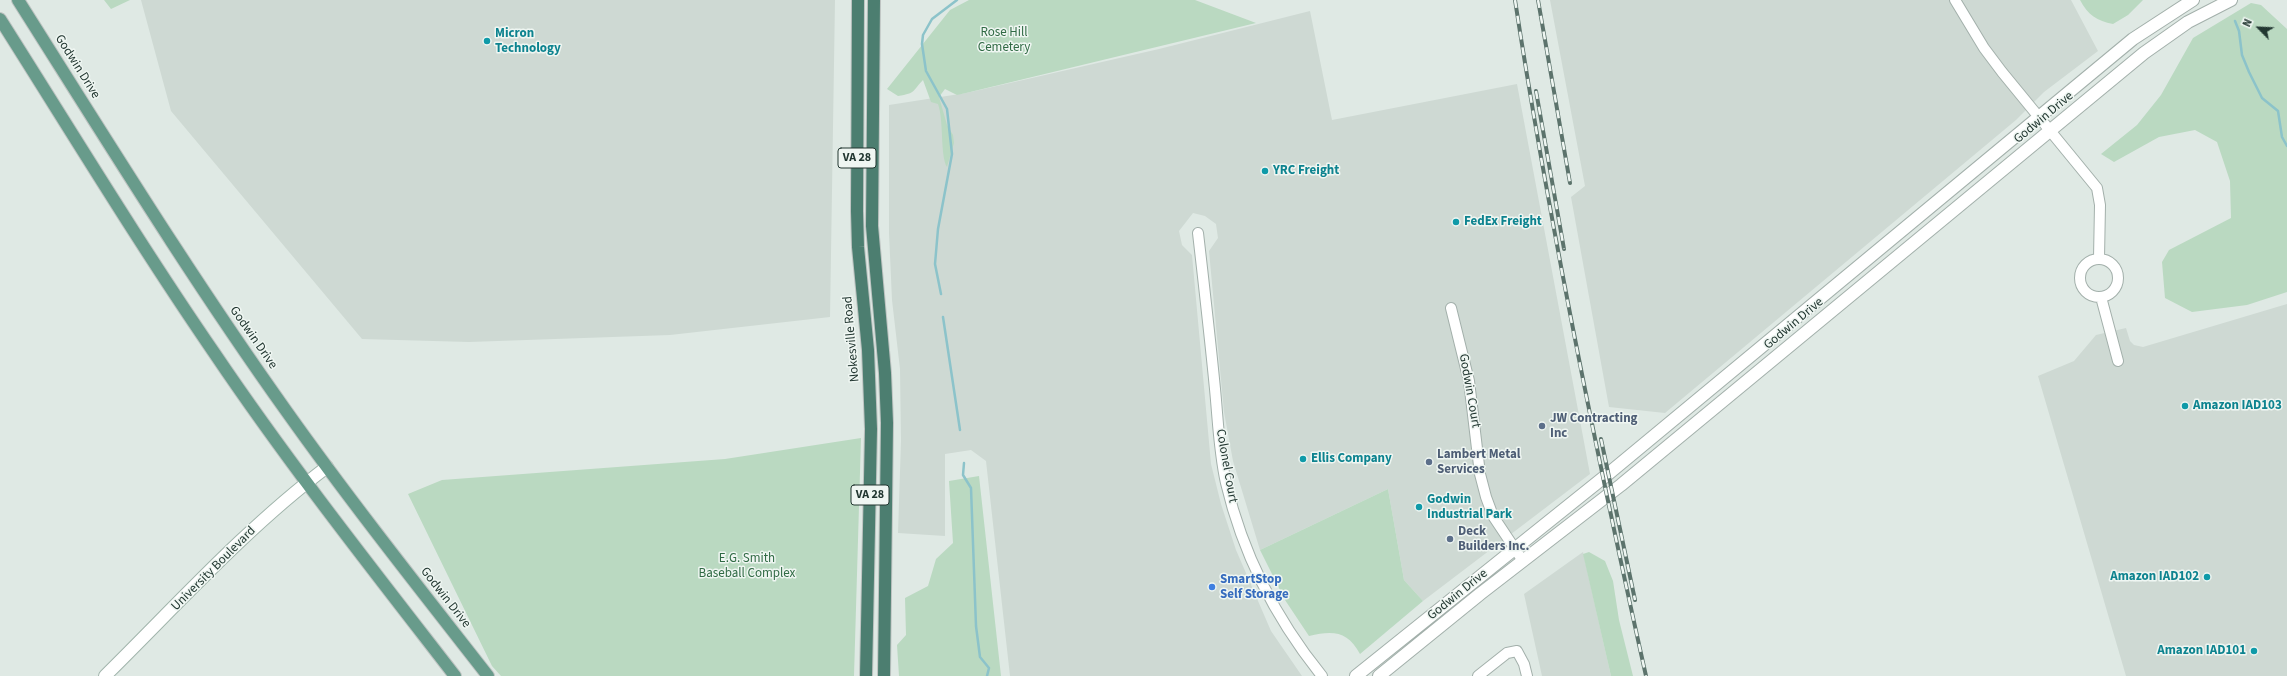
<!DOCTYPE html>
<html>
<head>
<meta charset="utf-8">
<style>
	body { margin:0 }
	#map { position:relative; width:2287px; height:676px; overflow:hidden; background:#dfe9e4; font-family:"Source Sans 3",sans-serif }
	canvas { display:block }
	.north { position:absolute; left:2239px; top:8px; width:40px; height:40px; -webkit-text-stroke:3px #eff6f2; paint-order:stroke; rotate:294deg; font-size:11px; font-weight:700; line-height:16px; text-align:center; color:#223731 }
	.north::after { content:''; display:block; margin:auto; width:14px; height:18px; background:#223731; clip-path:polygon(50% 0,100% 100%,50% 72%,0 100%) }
</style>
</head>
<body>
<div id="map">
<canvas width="2287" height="676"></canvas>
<div class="north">N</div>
</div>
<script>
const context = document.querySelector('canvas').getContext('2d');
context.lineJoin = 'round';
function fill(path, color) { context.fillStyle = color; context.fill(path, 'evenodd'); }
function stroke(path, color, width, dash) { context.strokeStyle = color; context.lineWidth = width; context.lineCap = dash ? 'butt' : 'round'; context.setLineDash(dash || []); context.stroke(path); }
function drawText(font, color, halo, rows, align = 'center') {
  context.font = font + ' "Source Sans 3",sans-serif'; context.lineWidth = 3; context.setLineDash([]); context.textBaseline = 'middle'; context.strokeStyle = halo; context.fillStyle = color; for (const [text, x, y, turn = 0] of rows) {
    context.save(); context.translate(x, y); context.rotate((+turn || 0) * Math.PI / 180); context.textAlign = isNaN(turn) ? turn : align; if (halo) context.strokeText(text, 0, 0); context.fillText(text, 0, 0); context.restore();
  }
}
fill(new Path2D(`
	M141,0H835L830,317L670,335L469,342L362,339L171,111Z
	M1550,0H2071L2098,51L2044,92L2016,120L1665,413L1609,407L1571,197L1585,186Z
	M1310,11L1332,120L1517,84L1590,474L1423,601L1404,580L1388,489L1260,550L1233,461L1224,412L1209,251L1218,238L1216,224L1205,216L1193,213L1179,231L1182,245L1192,255L1211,464L1221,504L1236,550L1271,631L1302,676H1010L986,461L971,450L945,454V536L898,533L901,441L900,369L892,300L889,233V105L966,93L1159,49Z
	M2287,304V676H2126L2038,376L2074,361L2096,335L2126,328L2130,341L2134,345L2143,347Z
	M1583,552L1611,676H1542L1524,594Z`), '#ced9d3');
fill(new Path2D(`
	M104,0H130L111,9Z
	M969,0H1195L1256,23L966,93L957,95L945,89L939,97L947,125L953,135L954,143L947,167C940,156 944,120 938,104L931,102L923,80C912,91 917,93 898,96L887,89L950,10Z
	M2080,0H2143L2128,15L2113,24C2097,21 2088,15 2080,0Z
	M2251,3L2261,5L2287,29V292L2247,305L2192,312L2165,298L2162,262L2169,250L2231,218L2230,181L2217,142L2195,130L2159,137L2114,162L2101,154L2137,125L2161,95L2193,38Z
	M861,438L854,676H501L492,666L408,494L442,480L725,459Z
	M979,476L1001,676H899L897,645L906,635L905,598L928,586L936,559L953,543L949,481Z
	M1388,489L1404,580L1423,601L1360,654C1348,631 1333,630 1309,636L1285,600L1260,550Z
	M1589,552L1605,561L1613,581L1619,620L1633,676H1611L1583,554Z`), '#bad9c1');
stroke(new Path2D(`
	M2235,21L2239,31L2242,55L2249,72L2262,98L2278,111L2282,137L2287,146
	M941,294L935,264L938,229L952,154L947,109L926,71L922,44L923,35L932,19L957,0
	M943,317L960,430
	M964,463L963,475L971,488L976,626L980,657L989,668L987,676`), '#8cc3ca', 2.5);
const minor = new Path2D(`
	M1955,0L1984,48L2002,72L2097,188L2100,205L2099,258
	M1198,233C1204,285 1210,337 1215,389C1218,420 1219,452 1226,483C1243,555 1276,619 1322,676
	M2080 278a19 19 0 1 1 38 0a19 19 0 1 1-38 0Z
	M2101,297L2118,361
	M1451,308L1469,381L1480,474L1486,497L1493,516L1523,561
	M1478,676L1507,653L1517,651L1524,664L1527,676`);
const tertiary = new Path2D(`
	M1356,676L1608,474L2133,39L2193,0
	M1379,676L1480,594L1621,485L2144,53L2188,22L2231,0`);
const secondary = new Path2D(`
	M105,676C177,605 246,528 327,467`);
const primary = new Path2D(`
	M18,0C106,139 192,279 287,412C351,502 420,589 488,676
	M0,19C71,131 140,245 215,354C290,465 373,570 455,676`);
const trunk = new Path2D(`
	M858,0L857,211L858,247L868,350L871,429L866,676
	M874,0L872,226L885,373L887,423L884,676`);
stroke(minor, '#a3b0ab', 12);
stroke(tertiary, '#a3b0ab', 14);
stroke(secondary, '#a0b4ab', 14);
stroke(primary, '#bdc3c1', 14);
stroke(trunk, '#bdc3c1', 14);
stroke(minor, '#fff', 10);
stroke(tertiary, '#fff', 12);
stroke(secondary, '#fff', 12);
stroke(primary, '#689b8b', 12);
stroke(trunk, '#4c7e70', 12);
const rail = new Path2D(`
	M1515,0C1550,227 1596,452 1646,676
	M1538,0L1570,183
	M1536,91L1564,249
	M1601,439L1635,600`);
stroke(rail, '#5c736c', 4);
stroke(rail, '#eff6f2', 2.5, [8]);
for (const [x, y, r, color] of [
	[487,41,4,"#0f9aa8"],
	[1265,171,4,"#0f9aa8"],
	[1456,222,4,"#0f9aa8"],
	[2185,406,4,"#0f9aa8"],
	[1542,426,4,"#5c6f8a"],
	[1303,459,4,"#0f9aa8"],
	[1429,462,4,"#5c6f8a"],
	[1419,507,4,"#0f9aa8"],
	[1450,539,4,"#5c6f8a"],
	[2207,577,4,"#0f9aa8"],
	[1212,587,4,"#3f7fe0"],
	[2254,651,4,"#0f9aa8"]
]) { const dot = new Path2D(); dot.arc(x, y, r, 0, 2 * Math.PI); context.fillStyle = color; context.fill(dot); stroke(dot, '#eff6f2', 1.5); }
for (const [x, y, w] of [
	[857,158,38],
	[870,495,38]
]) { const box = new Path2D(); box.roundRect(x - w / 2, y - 10, w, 20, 3); context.fillStyle = '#eff6f2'; context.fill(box); stroke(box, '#223731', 1); }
drawText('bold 12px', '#223731', null, [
	["VA 28",857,158],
	["VA 28",870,495]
]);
drawText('13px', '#306a44', '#eff6f2', [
	["Rose Hill",1004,33],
	["Cemetery",1004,48],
	["E.G. Smith",747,559],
	["Baseball Complex",747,574]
]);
drawText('bold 13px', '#0d838f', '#eff6f2', [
	["Micron",495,34],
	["Technology",495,49],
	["YRC Freight",1273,171],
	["FedEx Freight",1464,222],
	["Amazon IAD103",2193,406],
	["Ellis Company",1311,459],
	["Godwin",1427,500],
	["Industrial Park",1427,515],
	["Amazon IAD102",2199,577,"right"],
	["Amazon IAD101",2246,651,"right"]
], 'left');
drawText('13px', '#223731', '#eff6f2', [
	["Godwin Drive",77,67,58],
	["Godwin Drive",2044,118,-40],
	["Godwin Drive",1794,324,-40],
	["Godwin Drive",253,338,55],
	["Nokesville Road",852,339,-95],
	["Godwin Court",1469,391,80],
	["Colonel Court",1226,466,80],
	["University Boulevard",214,569,-45],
	["Godwin Drive",1458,595,-39],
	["Godwin Drive",445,598,52]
]);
drawText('bold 13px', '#4e5e75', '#eff6f2', [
	["JW Contracting",1550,419],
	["Inc",1550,434],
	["Lambert Metal",1437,455],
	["Services",1437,470],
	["Deck",1458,532],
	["Builders Inc.",1458,547]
], 'left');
drawText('bold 13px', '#366cbe', '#eff6f2', [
	["SmartStop",1220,580],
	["Self Storage",1220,595]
], 'left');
</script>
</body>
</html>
